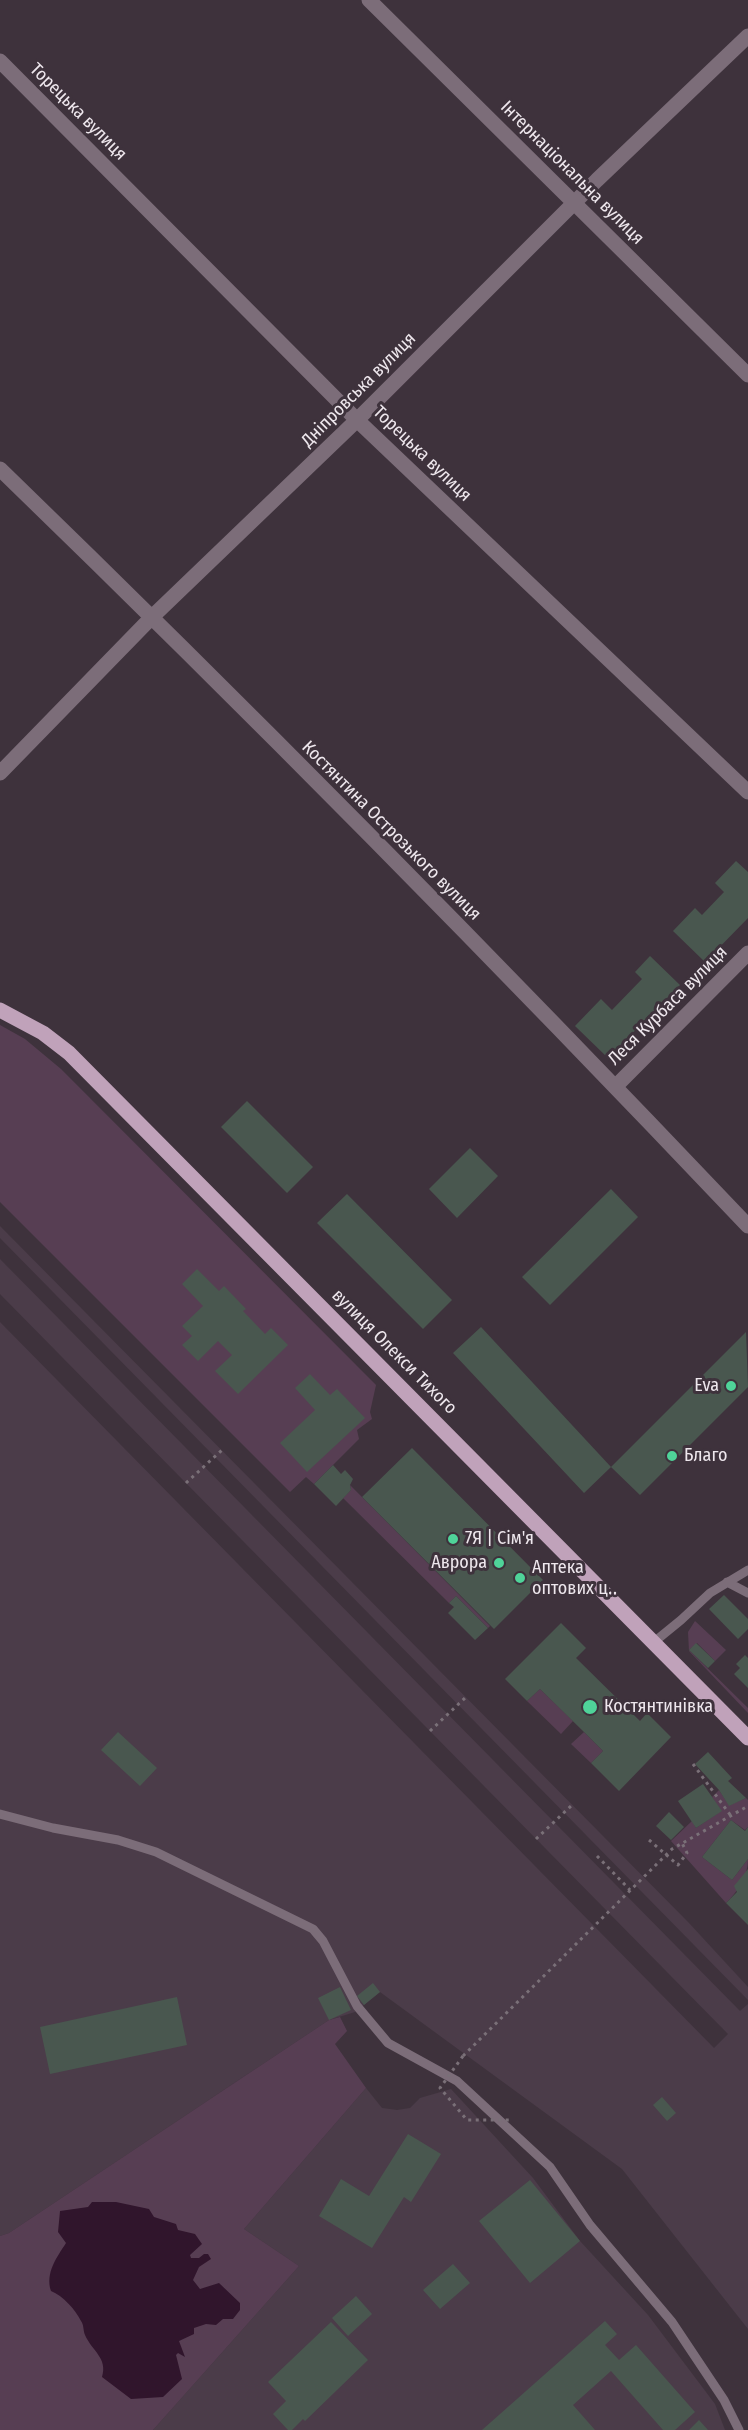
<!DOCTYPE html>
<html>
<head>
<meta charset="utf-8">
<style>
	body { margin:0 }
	canvas { display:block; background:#3e323c }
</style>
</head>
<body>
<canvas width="748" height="2430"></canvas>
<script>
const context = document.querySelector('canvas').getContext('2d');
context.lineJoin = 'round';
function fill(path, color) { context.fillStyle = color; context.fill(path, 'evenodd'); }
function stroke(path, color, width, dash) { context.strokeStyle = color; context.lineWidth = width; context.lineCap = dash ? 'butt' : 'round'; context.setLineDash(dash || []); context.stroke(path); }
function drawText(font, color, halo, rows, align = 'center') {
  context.font = font + ' "Fira Sans Condensed",sans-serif'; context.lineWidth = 6; context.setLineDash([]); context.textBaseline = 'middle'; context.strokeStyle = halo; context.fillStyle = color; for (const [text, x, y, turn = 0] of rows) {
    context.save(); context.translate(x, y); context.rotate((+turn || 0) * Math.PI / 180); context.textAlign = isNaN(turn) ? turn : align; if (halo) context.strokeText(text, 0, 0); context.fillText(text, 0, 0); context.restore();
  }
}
fill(new Path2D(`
	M0,1226L689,1923L748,1987V2000L0,1238Z
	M0,1259L740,2011L748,2004V2329L622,2169L380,1992L355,2012L329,2020L9,2233L0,2236V1322L714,2048L728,2034L0,1294Z
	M366,2088L382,2108L397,2110L410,2108L420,2098L451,2089L533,2178L580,2241L648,2315L715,2404L725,2430H153L299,2266L244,2229Z`), '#4b3c49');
fill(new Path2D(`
	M0,1025L25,1039L61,1069L376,1385L370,1412L372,1419L357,1430L359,1439L314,1484L306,1477L290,1492L0,1202Z
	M350,1485L490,1626L488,1628L456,1596L449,1603L343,1498L351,1490Z
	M695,1621L726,1650L715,1661L697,1643L689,1650L748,1708V1713L689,1651L688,1632Z
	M540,1689L573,1721L561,1734L527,1701Z
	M584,1732L603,1751L591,1763L571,1744Z
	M719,1790L729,1805L746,1798L748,1800V1827L745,1830L731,1820L702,1857L732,1880L748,1859C748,1877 738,1891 726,1903L671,1841L692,1821L696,1828L721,1811L712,1797Z
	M340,2017L347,2031L335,2044L366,2088L244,2229L299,2266L153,2430H0V2236L9,2233L329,2020Z`), '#573e53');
fill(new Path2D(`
	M92,2202H116L149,2209L154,2217L176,2224L178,2230L195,2234L202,2244L190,2255L191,2258H199L204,2254H208L211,2259L199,2267L193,2280L200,2289L219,2283L240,2303V2310L233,2319H223L216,2325L206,2324L194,2328V2334L179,2341L185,2357L178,2353L176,2355L182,2379L163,2397L131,2399L102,2377C108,2358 92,2351 85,2335C83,2330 84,2325 81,2321C75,2309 63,2296 51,2291C45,2273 57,2257 66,2243L58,2232L60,2211L88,2207Z`), '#30152c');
fill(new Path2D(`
	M736,861L748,872V918L705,962L673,931L695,908L702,915L724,892L715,883Z
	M650,956L680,985L608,1058L575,1026L601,999L612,1010L642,979L635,972Z
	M247,1101L313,1167L287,1193L221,1127Z
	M470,1148L498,1176L457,1218L429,1189Z
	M611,1189L638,1217L550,1305L522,1277Z
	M347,1194L452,1300L423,1329L317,1223Z
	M197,1269L219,1291L224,1286L246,1309L243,1311L265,1334L271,1328L288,1345L238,1394L215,1371L232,1355L218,1341L198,1361L182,1345L192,1336L182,1326L203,1306L182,1284Z
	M481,1327L611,1467L584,1493L453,1353Z
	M746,1332L748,1387L640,1495L611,1467Z
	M310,1374L330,1395L337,1389L365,1418L307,1472L280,1443L315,1410L295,1388Z
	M412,1448L543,1580L494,1629L362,1497Z
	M333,1465L341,1474L345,1470L353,1479L350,1485L351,1490L336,1506L314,1484Z
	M724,1595L748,1619V1629L738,1639L709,1609Z
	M456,1596L488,1628L475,1640L448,1613L454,1607L449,1603Z
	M561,1623L586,1648L576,1658L640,1721L647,1713L671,1737L619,1791L591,1763L603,1751L584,1732L540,1689L527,1701L505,1679Z
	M696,1643L715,1661L708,1668L689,1650Z
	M745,1655L748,1658V1688L734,1674L740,1668L736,1664Z
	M118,1732L157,1768L140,1786L101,1750Z
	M708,1752L732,1778L728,1781L746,1798L729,1806L719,1790L695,1764Z
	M703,1784L722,1811L696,1828L678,1801Z
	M669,1812L684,1827L671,1840L656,1826Z
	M731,1820L745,1831L748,1827V1859L732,1880L702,1857Z
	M748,1869V1925L726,1903L737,1892L734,1886Z
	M373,1983L380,1992L364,2005L357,1996Z
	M340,1987L351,2010L329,2020L318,1998Z
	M177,1997L187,2045L50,2074L40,2027Z
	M662,2097L676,2113L667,2121L653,2105Z
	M408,2134L441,2154L411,2202L404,2197L372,2248L319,2216L341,2179L369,2196Z
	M530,2180L580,2241L530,2283L479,2221Z
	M453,2264L470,2283L440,2309L423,2290Z
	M356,2296L372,2314L348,2336L332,2318Z
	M605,2321L617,2334L605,2345L619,2360L636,2345L695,2412L675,2430H663L611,2371L573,2405L595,2430H482Z
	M331,2322L368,2360L305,2421L303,2419L292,2430H288L273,2414L286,2401L268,2382Z
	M699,2420L708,2430H689Z`), '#49574f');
stroke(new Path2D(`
	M186,1483L222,1450
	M430,1731L466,1697
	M693,1764L731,1816
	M536,1839L572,1805
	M649,1840L678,1865L687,1853L682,1843
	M597,1856L630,1890
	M463,2056L672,1849L748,1806`), '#7a7078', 3, [3, 4.5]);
stroke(new Path2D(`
	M727,1582L748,1593
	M654,1642L681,1620L710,1593L748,1570
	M0,1814L53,1828L118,1840L156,1852L313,1929L323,1941L357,2006L388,2043L457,2081L550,2167L590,2225L672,2322L724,2400L739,2430`), '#7c6d79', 9);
stroke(new Path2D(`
	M369,0L748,375
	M0,61L357,420L748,792
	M0,469C255,716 504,969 748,1226
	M0,773L152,617L357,420L597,180L748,36
	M616,1086L748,953`), '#7c6d79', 15);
stroke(new Path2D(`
	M0,1010L43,1033L69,1053L748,1738`), '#c0a2ba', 15);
stroke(new Path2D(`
	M463,2056L440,2088L467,2120H511`), '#7a7078', 3, [3, 4.5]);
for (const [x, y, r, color] of [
	[731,1386,6,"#4fd399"],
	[672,1456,6,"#4fd399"],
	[453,1539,6,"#4fd399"],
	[499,1563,6,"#4fd399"],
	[520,1578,6,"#4fd399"],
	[590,1707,8,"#4fd399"]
]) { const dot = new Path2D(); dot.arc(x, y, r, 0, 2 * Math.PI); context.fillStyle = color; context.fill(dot); stroke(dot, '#3e323c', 2); }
drawText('18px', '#eee7ed', '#3e323c', [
	["Торецька вулиця",78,112,45],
	["Інтернаціональна вулиця",572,173,45],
	["Дніпровська вулиця",359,390,-45],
	["Торецька вулиця",422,454,44],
	["Костянтина Острозького вулиця",391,831,45],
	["Леся Курбаса вулиця",668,1006,-45],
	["вулиця Олекси Тихого",394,1352,45]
]);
drawText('18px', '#eee7ed', '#3e323c', [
	["Eva",719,1386,"right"],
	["Благо",684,1456],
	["7Я | Сім'я",465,1539],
	["Аврора",487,1563,"right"],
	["Аптека",532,1568],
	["оптових ц‥",532,1589],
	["Костянтинівка",604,1707]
], 'left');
</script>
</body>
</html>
